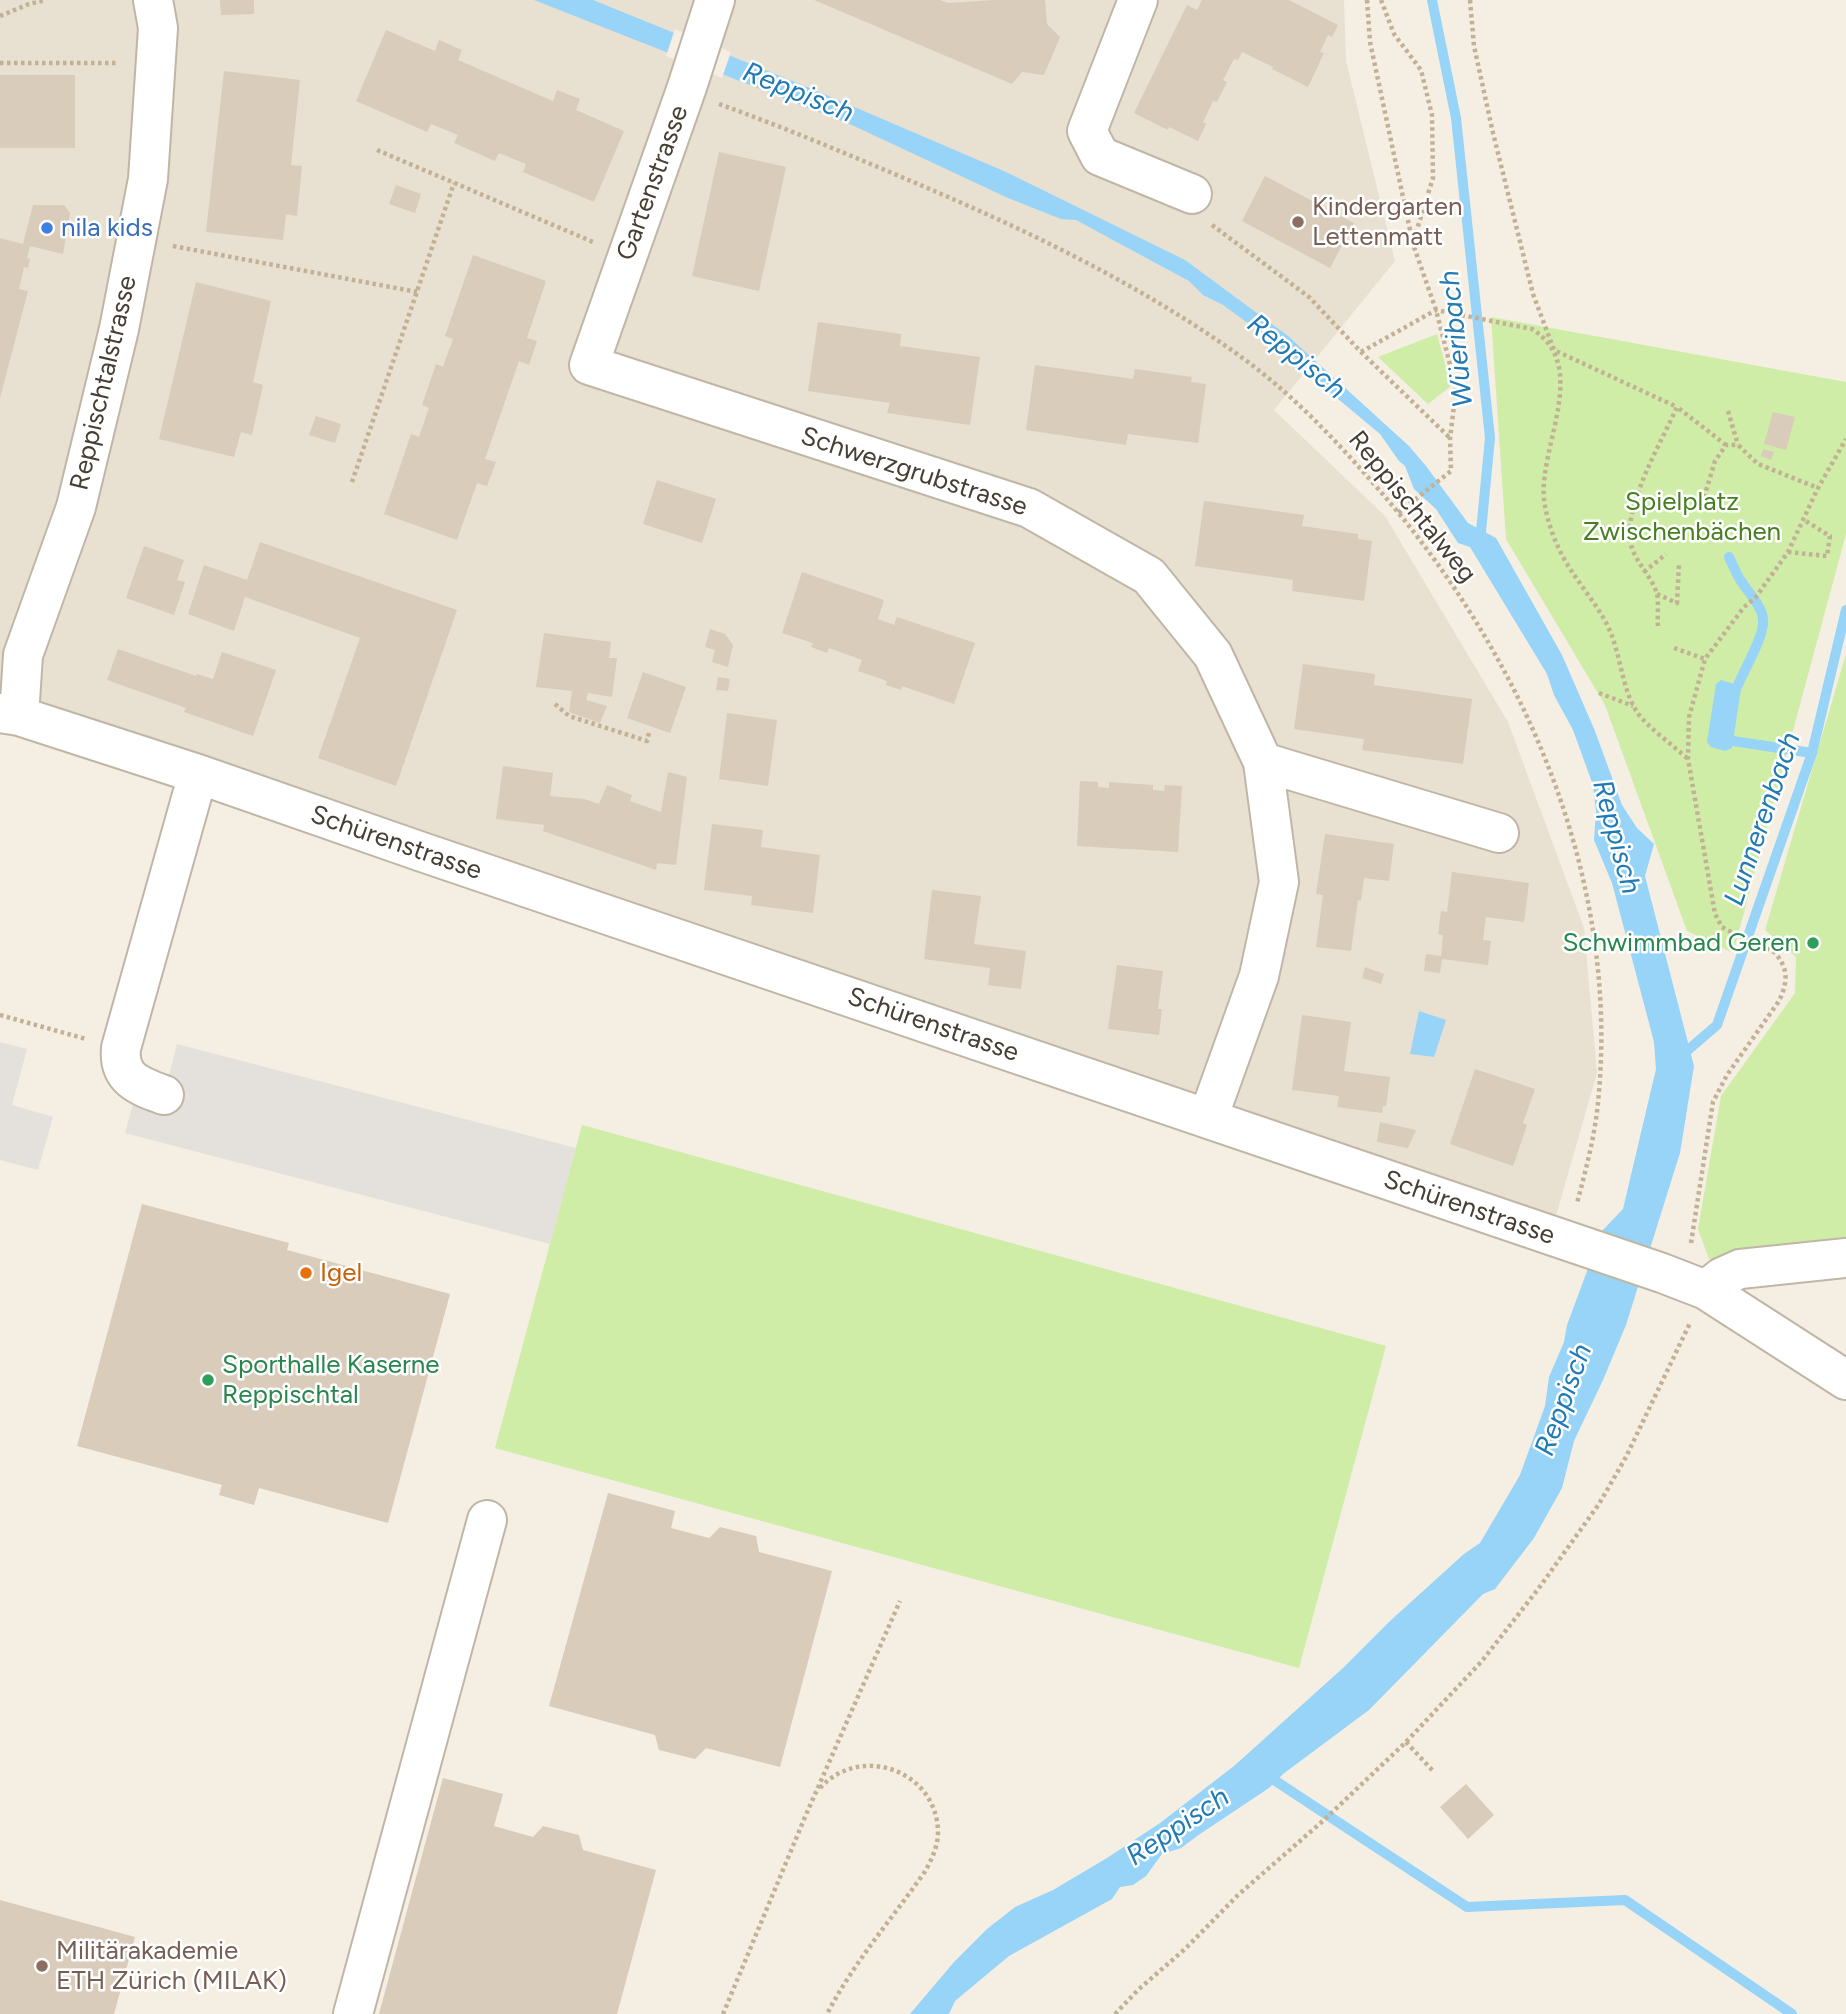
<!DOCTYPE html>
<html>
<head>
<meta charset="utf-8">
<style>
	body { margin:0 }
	canvas { display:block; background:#f4eee3 }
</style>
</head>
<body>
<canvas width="1846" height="2014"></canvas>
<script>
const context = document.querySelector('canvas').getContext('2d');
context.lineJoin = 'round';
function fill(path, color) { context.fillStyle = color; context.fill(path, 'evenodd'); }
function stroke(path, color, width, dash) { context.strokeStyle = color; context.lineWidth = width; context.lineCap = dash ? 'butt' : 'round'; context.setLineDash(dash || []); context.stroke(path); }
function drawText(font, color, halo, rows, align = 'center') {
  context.font = font + ' Figtree,sans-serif'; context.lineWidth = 5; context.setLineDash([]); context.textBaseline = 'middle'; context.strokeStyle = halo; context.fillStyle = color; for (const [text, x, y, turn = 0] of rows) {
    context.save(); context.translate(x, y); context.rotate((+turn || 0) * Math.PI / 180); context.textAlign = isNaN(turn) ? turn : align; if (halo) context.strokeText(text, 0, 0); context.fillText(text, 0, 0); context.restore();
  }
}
fill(new Path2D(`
	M0,0H1344L1346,61L1395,261L1274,410L1385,516L1508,722L1584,928L1597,1073L1555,1219L0,717Z`), '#e8e0d1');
fill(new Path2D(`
	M1491,317L1846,382V534L1733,953L1687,931L1605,705L1506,539Z
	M1437,334L1451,386L1428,404L1378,357Z
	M1846,654V1249L1709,1259L1698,1229L1721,1096L1795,993L1796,957L1765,930Z
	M582,1125L1386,1346L1299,1668L495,1448Z`), '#cfeda7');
fill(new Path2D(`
	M0,1042L27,1049L12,1105L53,1117L38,1170L0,1160Z
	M177,1044L576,1148L550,1244L125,1133L133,1104L160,1111Z`), '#e4e0dc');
fill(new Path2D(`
	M534,0H593L817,91L1006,172L1185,260L1288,336L1409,446L1426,466L1468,523L1496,538L1562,655L1595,731L1622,805L1637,828L1654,844L1645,876L1694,1066L1680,1153L1626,1325L1603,1380L1574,1441L1562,1488L1534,1538L1495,1589L1483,1594L1369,1710L1283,1774L1269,1788L1200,1834L1181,1848L1162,1854L1146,1876L1133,1885L1120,1887L1112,1899L1009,1956L955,2001L949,2014H910L954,1962L987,1929L1015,1907L1053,1890L1107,1858L1160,1823L1234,1766L1343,1668L1390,1621L1464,1554L1480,1543L1520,1475L1545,1406L1549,1377L1564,1342L1567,1325L1602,1231L1623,1209L1656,1069L1654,1042L1612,883L1594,840L1596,811L1593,785L1573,730L1554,695L1547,674L1470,547L1458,543L1436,509L1414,489L1405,466L1399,461L1380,434L1307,373L1300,361L1223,305L1203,295L1189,281L1076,220L1061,219L1008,198L854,126Z
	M1721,680L1738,685L1741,689L1732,748L1725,751L1711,747L1707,742L1716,684Z
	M1419,1011L1446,1020L1434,1057L1410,1054Z`), '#98d4f8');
fill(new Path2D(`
	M675,29L731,52L722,78L666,56Z`), '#f4eee3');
stroke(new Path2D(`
	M1432,0L1456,118L1490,438L1480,542
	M1729,557C1733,565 1736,574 1741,581C1748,592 1762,606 1763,619C1765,635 1745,668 1738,685
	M1733,741L1812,753
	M1681,1056L1717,1025L1812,753L1846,610
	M1265,1774L1467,1907L1625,1900L1792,2014`), '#98d4f8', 10);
fill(new Path2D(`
	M220,0H254V14L221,15Z
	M814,0H940L948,3L995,0H1045L1047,24L1060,37L1044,75L1022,72L1012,84Z
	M1202,0H1289L1338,25L1332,37L1328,35L1320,52L1324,53L1308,87L1272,69L1273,67L1242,52L1238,60L1234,59L1223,80L1227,82L1217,102L1213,101L1203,122L1206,124L1198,141L1169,127L1168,130L1134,113L1187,5L1197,10Z
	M386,30L435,51L439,40L462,50L458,60L553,101L557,90L580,99L576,110L624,131L594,202L523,172L526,164L499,153L495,161L454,143L458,135L431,124L427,132L356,101Z
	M224,71L300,80L291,165L302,166L297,216L286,214L283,240L206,232Z
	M0,75H75V148H0Z
	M719,152L786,167L759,291L692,276Z
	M1265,176L1354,223L1330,268L1242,221Z
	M396,185L421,194L415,213L389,204Z
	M33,205H64L70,213L63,254L30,246L27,258L30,259L28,268L24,267L19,289L28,291L0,398V238L23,244Z
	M473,255L546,281L527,338L537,341L529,365L519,361L485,459L496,462L487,486L477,483L457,540L384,514L411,434L419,437L429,408L422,405L436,364L443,367L453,339L445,336Z
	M196,282L271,301L253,382L263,385L252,435L241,432L234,457L159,439Z
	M818,322L901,334L900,346L980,357L970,425L887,413L890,403L808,391Z
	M1035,365L1133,379L1135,369L1192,377L1191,382L1206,384L1198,443L1128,434L1126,445L1026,430Z
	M1773,412L1795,417L1786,450L1764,444Z
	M316,416L341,424L335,443L309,435Z
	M1763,449L1774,452L1771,460L1761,456Z
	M657,480L716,499L702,543L643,524Z
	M1204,501L1304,515L1302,526L1358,534V539L1372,541L1364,601L1292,591L1293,580L1195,566Z
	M260,542L457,610L396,786L318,758L360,638L245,597L234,631L188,614L204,565L247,580Z
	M144,546L184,560L177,580L185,582L174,615L126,598Z
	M802,572L884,600L878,619L894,625L897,617L975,643L954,704L902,686L901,690L886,685L887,681L858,671L862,660L829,648L827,653L811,647L813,643L782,633Z
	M710,629L725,634L733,645L728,667L712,662L715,650L705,647Z
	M544,633L611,642L609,658H617L612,697L588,693L586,700L607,706L600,723L569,712L572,691L536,687Z
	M118,649L196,676L197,674L213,679L222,652L276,670L253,736L184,712L186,708L107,680Z
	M1303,664L1375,674L1374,685L1472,699L1463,764L1362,750L1364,739L1294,729Z
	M643,672L686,687L670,733L627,718Z
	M718,677L730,679L728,691L716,690Z
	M727,713L777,720L768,786L719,779Z
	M503,766L553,773L550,796L584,799L599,804L607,785L632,795L630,801L661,812L668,772L687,777L676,865L657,863L656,870L543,831L544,825L496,819Z
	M1080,781L1098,782V787L1109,788V782L1153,785V790L1164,791L1165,785L1182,786L1178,852L1077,846Z
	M712,824L763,830L761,847L820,855L813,913L751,905L752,896L704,890Z
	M1325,834L1394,844L1389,881L1364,878L1361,901L1358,900L1351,951L1316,947L1323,895L1316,894Z
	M1452,872L1529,883L1524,922L1486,917L1483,940L1491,941L1488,965L1442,959L1440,973L1424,971L1426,954L1441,956L1443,935L1438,934L1441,911L1447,912Z
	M932,890L981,896L974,944L1026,951L1021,989L988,985L990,968L924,959Z
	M1117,965L1163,971L1158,1009H1162L1159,1035L1108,1029Z
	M1365,967L1384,974L1381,984L1362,978Z
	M1302,1015L1351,1022L1344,1071L1390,1077L1386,1106H1383L1382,1113L1337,1107L1339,1096L1292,1090Z
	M1475,1069L1535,1089L1523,1123L1527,1125L1513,1166L1450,1144Z
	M1380,1122L1416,1130L1408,1148L1377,1142Z
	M142,1204L289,1243L287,1250L450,1294L388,1523L259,1488L254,1505L219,1495L222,1485L77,1446Z
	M608,1493L675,1511L671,1528L709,1538L720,1527L756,1536L759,1552L832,1571L780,1767L706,1748L695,1759L659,1750L655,1735L549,1706Z
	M443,1778L503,1794L494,1826L533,1837L543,1826L579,1835L583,1850L656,1870L617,2014H379Z
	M1466,1784L1494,1815L1468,1839L1440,1807Z
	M0,1900L135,1937L114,2014H0Z`), '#d9ccba');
const minor = new Path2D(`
	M715,0L687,87L589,365L1029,508L1149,576L1213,655L1263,762L1279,882L1259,976L1208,1118
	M1138,0L1087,131L1100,156L1192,194
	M0,713L19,716L198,774L422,852L1662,1273L1706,1290L1846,1380
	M19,716L23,655L76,507L119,329L148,179L158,28L153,0
	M1263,762L1499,833
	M164,1095C139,1086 118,1079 121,1048L198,774
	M1706,1290L1722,1277L1740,1269L1846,1258
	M353,2014L487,1520`);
stroke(minor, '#c0b6a5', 42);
stroke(new Path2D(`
	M1367,0L1370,42L1413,244L1436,310L1456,388L1450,439L1451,471L1398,513
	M1381,0L1394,34L1421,70L1432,115L1433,178L1413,242
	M1470,0L1474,46L1493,133L1533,294L1554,350L1677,407
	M0,16L29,4L46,0
	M0,63H118
	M719,104C778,125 835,149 892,173C1016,225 1139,282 1248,362C1300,401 1344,449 1386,498C1529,666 1623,888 1597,1112C1593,1143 1585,1173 1577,1203
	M377,150L593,242
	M1212,225L1309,297L1361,352L1450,438
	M173,246L417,292
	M1361,352L1436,310L1532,329C1591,366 1539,445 1544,499C1547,524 1558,552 1573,573C1585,592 1601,610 1610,631C1621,657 1622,689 1637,712C1647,727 1674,746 1688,759
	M1728,411L1738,445
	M352,482L454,183
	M1702,504L1715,461L1726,445H1738L1758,464L1818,488
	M1788,552L1827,556L1830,536L1804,520
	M1644,572L1666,554
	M1657,594L1677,603L1679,563
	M1658,626C1657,616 1659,603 1657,594C1651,574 1633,561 1630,540C1626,501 1661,443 1677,407L1726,445
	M1674,648L1705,659
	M1599,693L1633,706
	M555,704L569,716L647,741L649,733
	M0,1015L86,1039
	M1691,1243L1713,1102L1727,1075L1779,1001C1788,982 1789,968 1774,952L1727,930L1722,927L1715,914L1688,759L1689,717L1705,659L1744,607L1756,597L1788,552L1818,488L1846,439
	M1406,1742L1434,1772
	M820,1788C861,1743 937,1771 938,1832C938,1847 931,1861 924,1873C891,1920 854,1962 827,2014
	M723,2014L805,1817L900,1601
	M1115,2014L1139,1989L1185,1949L1238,1895L1324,1820L1406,1742L1482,1661L1539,1588L1599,1504L1626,1457L1690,1323`), '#c3b195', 4.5, [3.5, 3.5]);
stroke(minor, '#fff', 38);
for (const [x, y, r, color] of [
	[1298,222,7,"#8d6e63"],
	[47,228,7,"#3f7fe0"],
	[1813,943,7,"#2e9e5b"],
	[306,1273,7,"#e8710a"],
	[208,1380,7,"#2e9e5b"],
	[42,1966,7,"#8d6e63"]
]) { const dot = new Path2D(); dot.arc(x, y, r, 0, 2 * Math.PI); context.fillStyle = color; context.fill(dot); stroke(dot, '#fff', 2.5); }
drawText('26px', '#463e33', '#fff', [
	["Gartenstrasse",653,183,-70],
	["Reppischtalstrasse",104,383,-77],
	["Schwerzgrubstrasse",914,472,18],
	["Reppischtalweg",1412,507,51],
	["Schürenstrasse",396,843,19],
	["Schürenstrasse",933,1025,19],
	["Schürenstrasse",1469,1208,19]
]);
drawText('26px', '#785e54', '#fff', [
	["Kindergarten",1312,207],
	["Lettenmatt",1312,237],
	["Militärakademie",56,1951],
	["ETH Zürich (MILAK)",56,1981]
], 'left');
drawText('26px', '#366cbe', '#fff', [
	["nila kids",61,228]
], 'left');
drawText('26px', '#467e20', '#fff', [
	["Spielplatz",1682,502],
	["Zwischenbächen",1682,532]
]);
drawText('26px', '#27864d', '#fff', [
	["Schwimmbad Geren",1799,943],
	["Sporthalle Kaserne",222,1365,"left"],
	["Reppischtal",222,1395,"left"]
], 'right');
drawText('26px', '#c56008', '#fff', [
	["Igel",320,1273]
], 'left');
drawText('italic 28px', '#207ab4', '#fff', [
	["Reppisch",798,93,22],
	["Wüeribach",1457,339,-96],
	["Reppisch",1296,357,39],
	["Lunnerenbach",1763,819,-71],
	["Reppisch",1616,837,75],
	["Reppisch",1564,1400,-70],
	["Reppisch",1178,1827,-34]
]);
</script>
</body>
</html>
